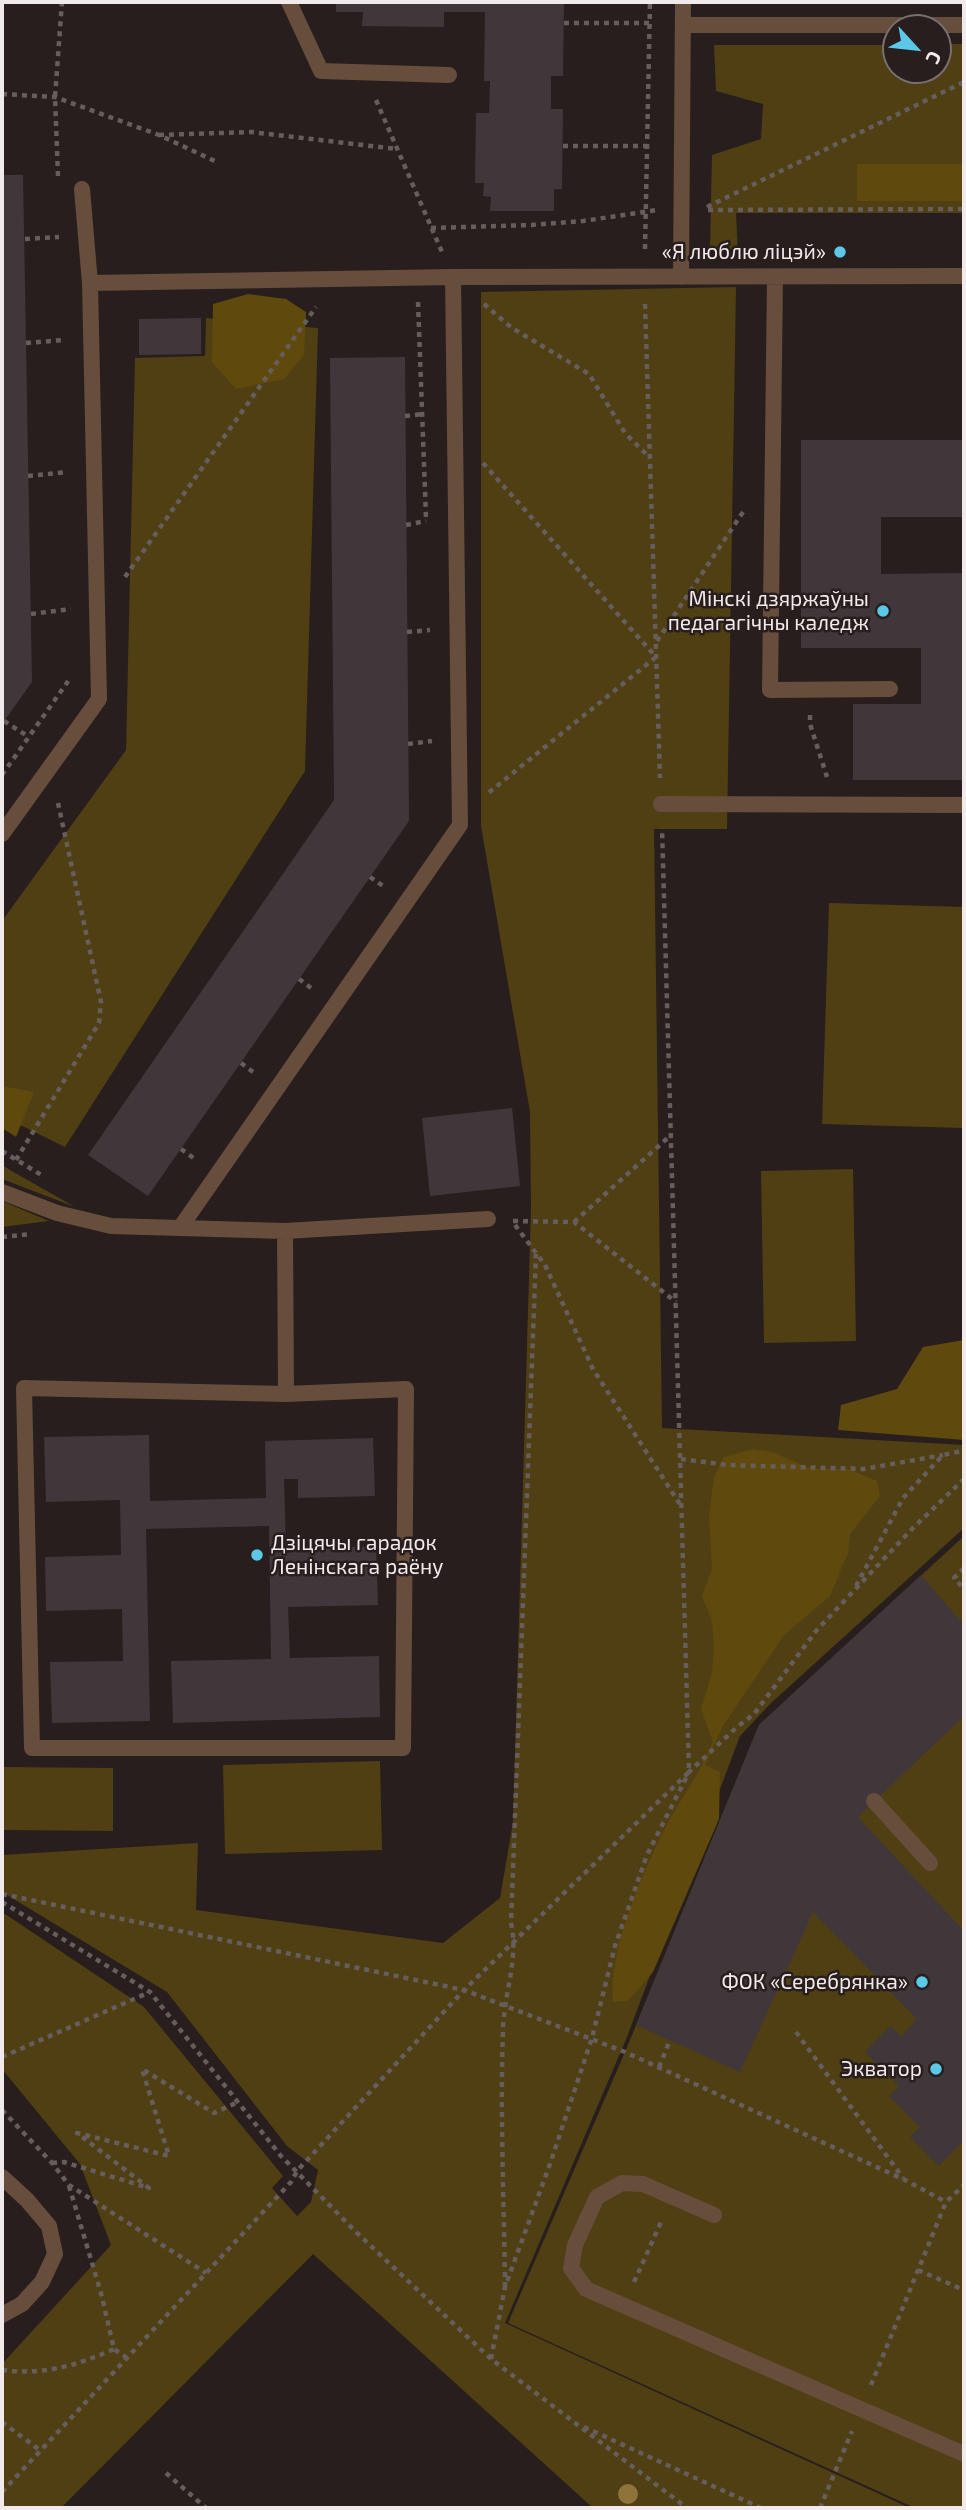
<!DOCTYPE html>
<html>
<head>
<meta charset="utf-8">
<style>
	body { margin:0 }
	#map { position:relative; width:966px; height:2510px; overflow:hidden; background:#271e1d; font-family:"Exo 2",sans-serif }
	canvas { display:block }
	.frame { position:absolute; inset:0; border:4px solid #f1eaea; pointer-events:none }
	.north { position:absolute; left:882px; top:14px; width:70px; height:70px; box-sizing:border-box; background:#271e1d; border:2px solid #78706f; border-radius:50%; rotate:117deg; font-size:19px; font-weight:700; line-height:28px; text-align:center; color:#f1eaea }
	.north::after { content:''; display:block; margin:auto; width:24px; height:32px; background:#5ac8e6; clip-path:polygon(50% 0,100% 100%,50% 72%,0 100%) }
</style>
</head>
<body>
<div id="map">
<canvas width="966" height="2510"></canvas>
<div class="frame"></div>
<div class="north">С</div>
</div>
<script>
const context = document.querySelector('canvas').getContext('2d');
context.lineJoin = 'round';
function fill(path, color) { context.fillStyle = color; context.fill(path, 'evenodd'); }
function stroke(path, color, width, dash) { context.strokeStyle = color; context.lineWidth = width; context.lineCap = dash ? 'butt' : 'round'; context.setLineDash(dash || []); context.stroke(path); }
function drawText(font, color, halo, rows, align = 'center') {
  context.font = font + ' "Exo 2",sans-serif'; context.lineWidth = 5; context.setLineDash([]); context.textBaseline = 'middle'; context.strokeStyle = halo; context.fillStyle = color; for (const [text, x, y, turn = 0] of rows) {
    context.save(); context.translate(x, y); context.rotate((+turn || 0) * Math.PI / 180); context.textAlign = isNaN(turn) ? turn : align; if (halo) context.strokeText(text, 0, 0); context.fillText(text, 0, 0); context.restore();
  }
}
fill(new Path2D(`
	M938,44H964V213H736L738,255L710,247L712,155L761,139L763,104L716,91L714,45H896V70H938Z
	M736,287L727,829H654L662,1428L964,1445V1528L770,1704L740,1736L627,2037L505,2323L910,2508H593L313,2254L61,2508H2V2364L111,2245L80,2164L2,2069V1912L144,2007L283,2176L272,2188L297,2216L311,2202L318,2170L287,2146L167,1992L2,1892V1855L198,1843L196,1910L443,1943L500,1898L513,1822L531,1208L530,1112L481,826V292Z
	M206,318L318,328L305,771L65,1147L2,1116V921L126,750L135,358L205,356Z
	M829,903L964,907V1128L822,1124Z
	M2,1165L10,1170L75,1207L2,1179Z
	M853,1169L856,1341L764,1343L761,1171Z
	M2,1201L49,1221L2,1227Z
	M964,1536V2508H915L508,2323L625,2052L759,1725Z
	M380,1761L382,1850L225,1854L223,1765Z
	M2,1767L113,1768V1831L2,1830Z`), '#503f12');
fill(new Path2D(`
	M857,164H964V201H857Z
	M248,294L286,299L306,312L304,355L284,379L236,389L212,362L213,304Z
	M2,1086L34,1092L16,1137L2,1128Z
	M964,1340V1440L838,1430L841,1405L897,1389L923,1347Z
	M753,1449L772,1452L812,1469H849L877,1481L880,1496L850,1534L848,1553L830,1596L784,1635L723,1726L705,1765L720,1772L719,1819L653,1972L628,2001L613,2002C608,1952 641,1877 663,1832C679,1801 700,1774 713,1742L701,1709L712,1673L714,1648L712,1621L702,1596L712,1569L709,1515L714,1477L724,1457Z`), '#5f490d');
fill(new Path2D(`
	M336,2H564L563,76H551V109H563L562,189H554V211H490L491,197L483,196L484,183H475L476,113H489L490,81H484L485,12H444V27L362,26L363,12H336Z
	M2,175H23L32,682L2,724Z
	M201,318V354L139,355V319Z
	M405,357L409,821L148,1196L88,1155L334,800L330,358Z
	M801,440H964V517H881V574L964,573V780H853V704H921V648H801Z
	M512,1108L520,1186L430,1196L422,1118Z
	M149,1435L150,1501L266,1498L265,1441L373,1438L375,1496L298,1498V1479H284L286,1549L376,1546L378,1605L288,1607L290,1658L379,1656L380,1717L173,1723L171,1661L271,1659L269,1526L146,1529L150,1721L52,1723L50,1662L123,1661L122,1609L46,1611L45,1557L121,1555L120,1500L46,1502L44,1437Z
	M921,1575L964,1625V1716L858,1817L964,1931V2140L939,2166L910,2137L920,2127L889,2096L899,2086L865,2052L890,2026L901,2036L917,2019L813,1912L740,2072L636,2025L759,1725Z`), '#40373b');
stroke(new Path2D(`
	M564,23H650
	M2,94L55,97L159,135L219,163
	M376,100L442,252
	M159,135L251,132L397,149
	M563,146H647
	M58,176L55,97L62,2
	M707,207L964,82
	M708,210L964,209
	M431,228L531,225L583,221L657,210
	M25,239L59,237
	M645,249L650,2
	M418,302L426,518
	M484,304L512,328L589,374L625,433L650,458
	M645,304L660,778
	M26,343L63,340
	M405,416L423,414
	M483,463L656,657L487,794
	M28,476L67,472
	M406,525L426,521
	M125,577L316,307
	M31,614L71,609
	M407,632L430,630
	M657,641L743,512
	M810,715V724L827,777
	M4,721L29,737
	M408,744L432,741
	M2,775L71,677
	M370,877L386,888
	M299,979L315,991
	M241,1063L257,1075
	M181,1149L195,1159
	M2,1151L43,1176
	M16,1160L99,1023L101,1002L58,803
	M513,1221L574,1222L676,1302
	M574,1222L671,1135
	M515,1225L545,1265L593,1369L681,1506
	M2,1237L32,1234
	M681,1459L727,1465L864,1469L943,1455
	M964,1568L954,1578L964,1589
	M856,1586L903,1498L943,1455L962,1451L964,1449
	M2,1894L464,1990L625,2052L905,2180L946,2202
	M2,1902L150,1992L281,2156L356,2232L491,2359L687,2508
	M796,2032L903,2178
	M2,2057L150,1992
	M659,2067L670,2040
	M2,2110L52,2163L69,2185L206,2273
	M52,2163L64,2162L149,2188L77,2133L169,2156L142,2069L214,2113L238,2102
	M69,2186L101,2293L114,2349L127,2358
	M918,2270L964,2290
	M634,2282L662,2220
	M505,2287C504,2201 500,2115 503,2029C504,1994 519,1958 511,1923L536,1254
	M491,2359L505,2287L550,2164L592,2038L615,1946L647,1855L689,1772L737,1727L754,1714L816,1631L911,1530L964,1479
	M2,2370C44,2375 76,2366 114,2349
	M871,2385L946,2202L964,2185
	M2,2422L41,2451
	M584,2427L761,2508
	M166,2473L206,2508
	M2,2492L291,2182L297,2171L464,1990L689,1772L662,828
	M820,2508L852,2431`), '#665d5d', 4.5, [5, 5]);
stroke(new Path2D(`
	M289,2L321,71L449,75
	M683,25H964
	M681,277L683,2
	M775,277L770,690L890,689
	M90,283L453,277L964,276
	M661,804L964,805
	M2,834L99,699L90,283L82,189
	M2,1192L57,1213L111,1226L285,1231L488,1219
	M180,1228L460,825L453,277
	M285,1231L286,1394L24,1388L32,1748H403L406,1389L286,1394
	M874,1801L930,1863
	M2,2177L27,2200L49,2226L55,2254L42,2282L22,2304L2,2315
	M714,2215L643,2184L622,2183L597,2197L575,2245L571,2268L586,2289L964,2454`), '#674d3b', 16);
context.fillStyle = '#8e743b';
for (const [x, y] of [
	[628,2494]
]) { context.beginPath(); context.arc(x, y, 10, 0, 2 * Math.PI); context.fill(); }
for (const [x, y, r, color] of [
	[840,252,7,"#5ac8e6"],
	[883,611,7,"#5ac8e6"],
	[257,1555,7,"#5ac8e6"],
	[922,1982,7,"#5ac8e6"],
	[936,2069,7,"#5ac8e6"]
]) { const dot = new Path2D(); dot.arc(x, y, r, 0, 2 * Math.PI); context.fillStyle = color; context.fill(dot); stroke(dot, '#271e1d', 2.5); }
drawText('21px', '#f1eaea', '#271e1d', [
	["«Я люблю ліцэй»",826,252],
	["Мінскі дзяржаўны",869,599],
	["педагагічны каледж",869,623],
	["Дзіцячы гарадок",271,1543,"left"],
	["Ленінскага раёну",271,1567,"left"],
	["ФОК «Серебрянка»",908,1982],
	["Экватор",922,2069]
], 'right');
</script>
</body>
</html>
